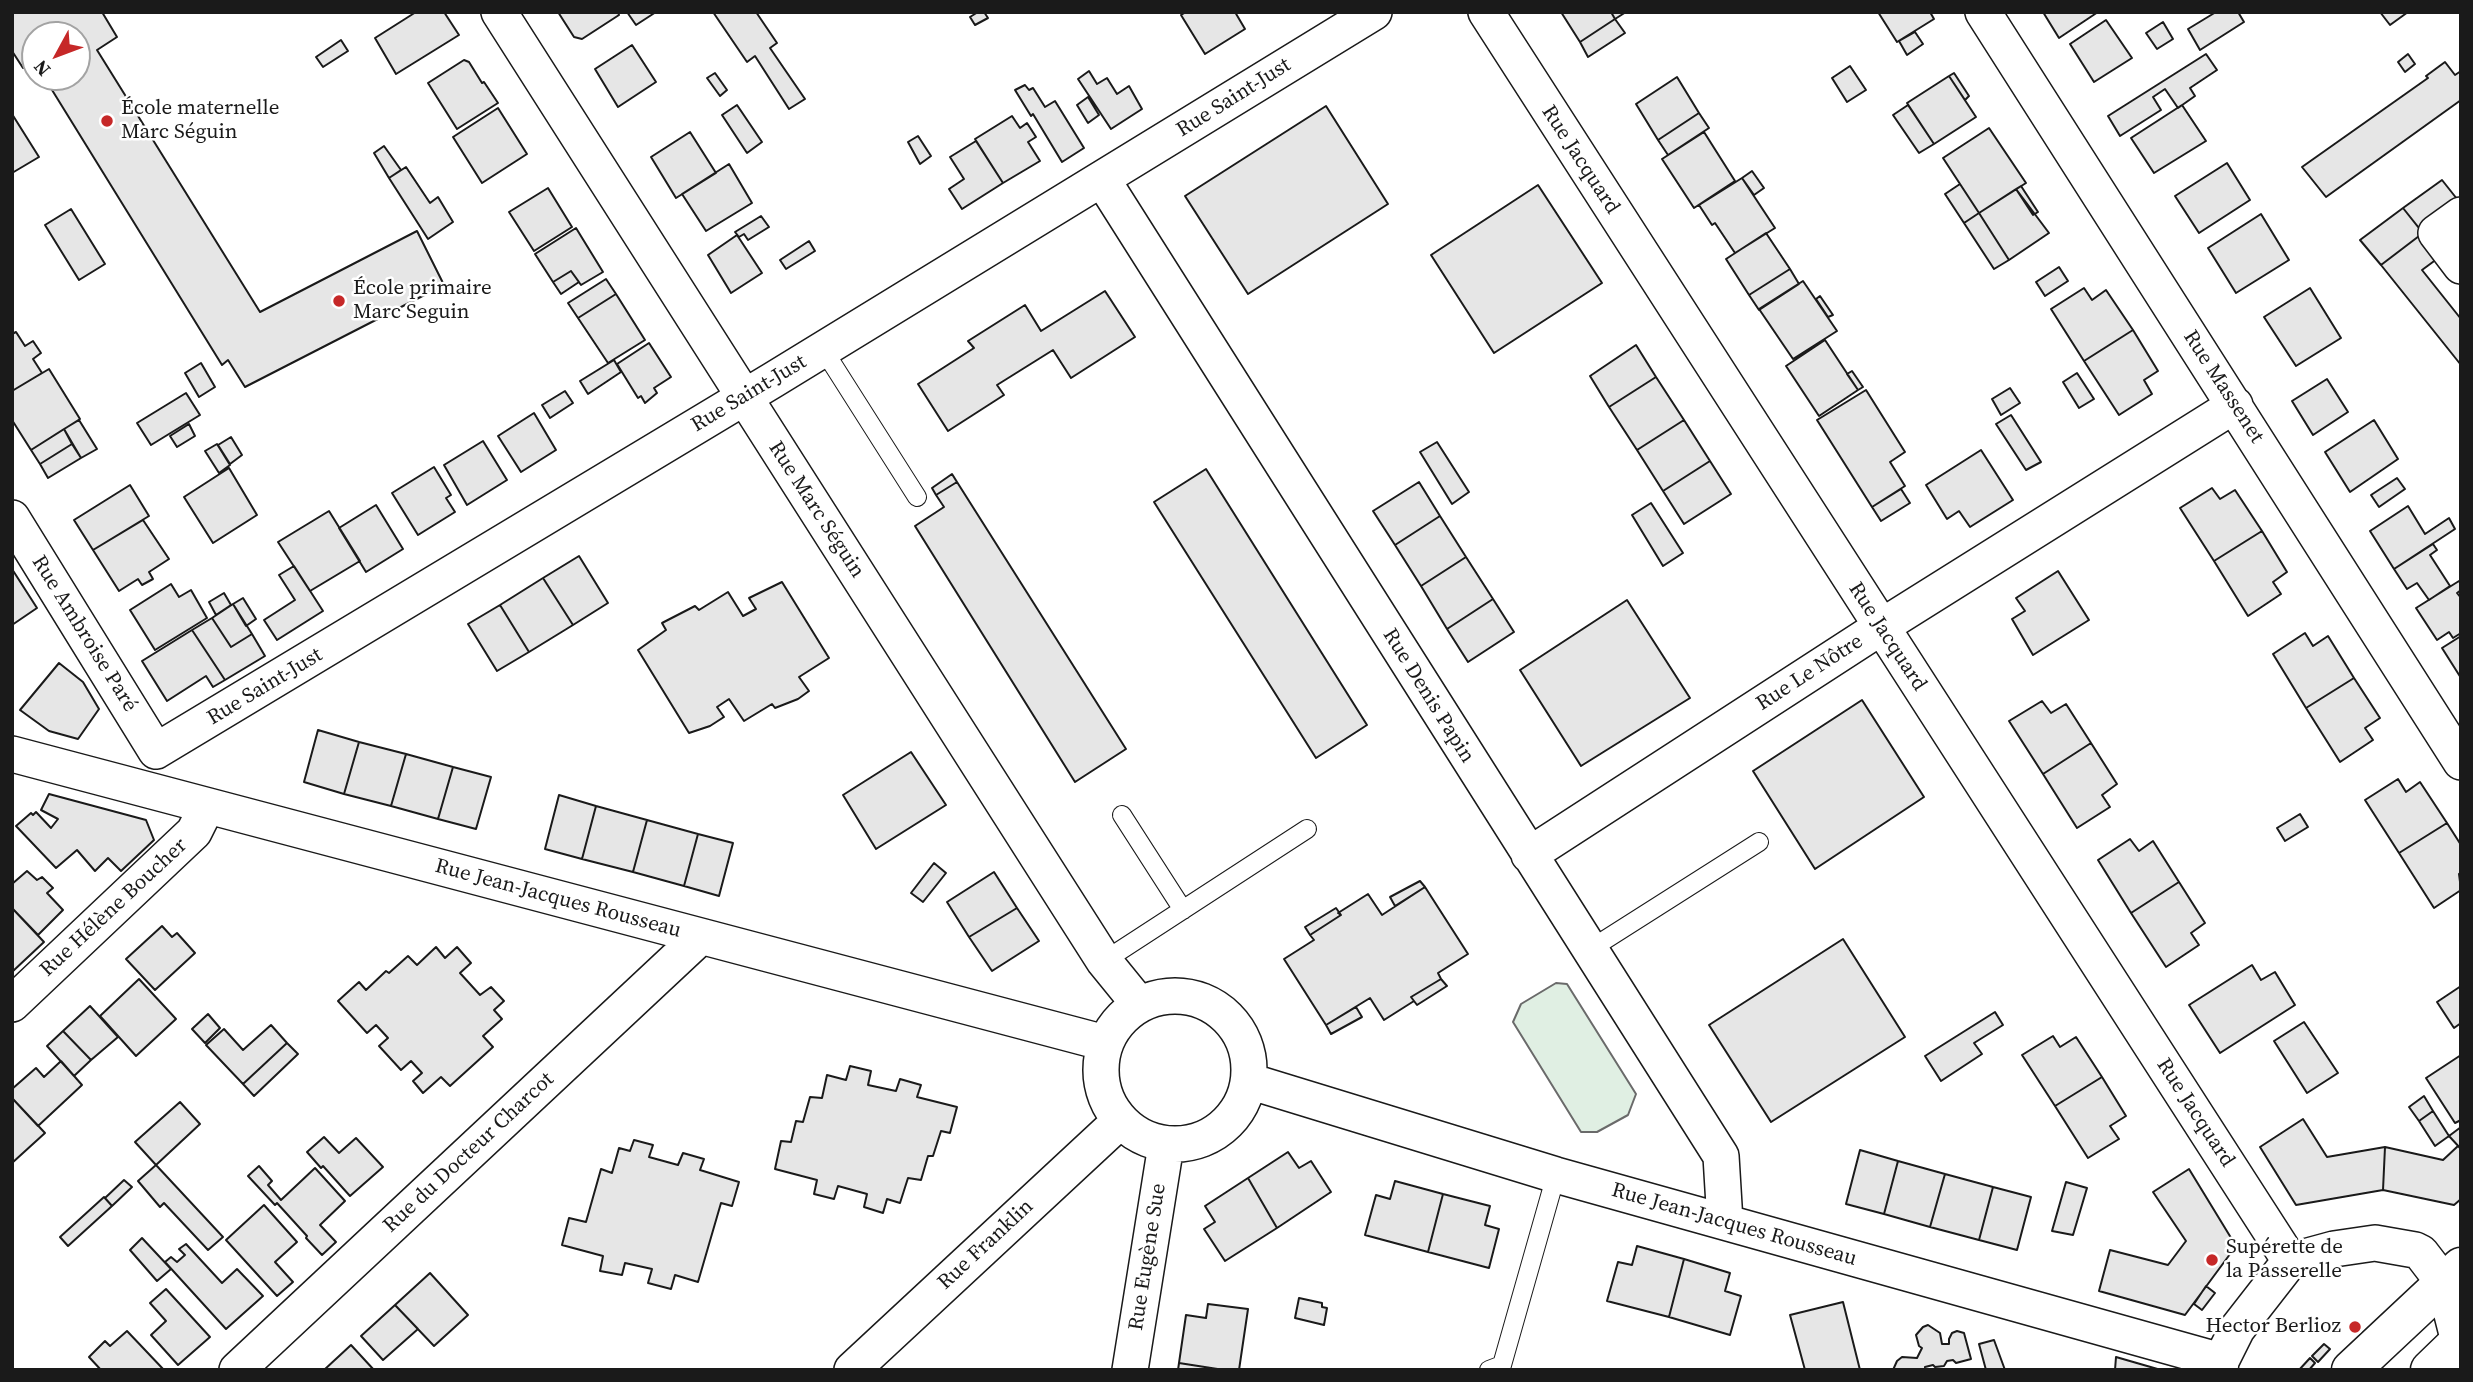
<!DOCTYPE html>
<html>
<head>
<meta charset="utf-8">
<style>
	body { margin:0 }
	#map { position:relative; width:2473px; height:1382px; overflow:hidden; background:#fff; font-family:"Source Serif 4",serif }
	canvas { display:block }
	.frame { position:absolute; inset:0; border:14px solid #1a1a1a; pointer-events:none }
	.north { position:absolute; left:21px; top:21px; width:70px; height:70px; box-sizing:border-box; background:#fff; border:2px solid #a3a3a3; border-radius:50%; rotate:229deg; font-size:19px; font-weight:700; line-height:28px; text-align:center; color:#1a1a1a }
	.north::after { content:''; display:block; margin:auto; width:24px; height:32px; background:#c62828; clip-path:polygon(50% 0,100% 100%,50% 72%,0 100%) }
</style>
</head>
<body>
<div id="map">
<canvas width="2473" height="1382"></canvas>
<div class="frame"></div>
<div class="north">N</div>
</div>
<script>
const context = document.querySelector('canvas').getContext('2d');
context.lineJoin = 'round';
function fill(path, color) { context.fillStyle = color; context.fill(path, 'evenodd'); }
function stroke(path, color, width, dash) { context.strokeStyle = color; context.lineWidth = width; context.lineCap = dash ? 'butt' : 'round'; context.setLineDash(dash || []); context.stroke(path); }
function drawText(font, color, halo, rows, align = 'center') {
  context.font = font + ' "Source Serif 4",serif'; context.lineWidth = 5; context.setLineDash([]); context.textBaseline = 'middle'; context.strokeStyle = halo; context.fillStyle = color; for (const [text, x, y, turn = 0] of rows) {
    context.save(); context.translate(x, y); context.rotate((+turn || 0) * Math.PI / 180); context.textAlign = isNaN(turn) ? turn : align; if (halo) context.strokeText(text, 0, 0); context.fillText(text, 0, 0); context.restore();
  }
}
const green = new Path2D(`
	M1556,983L1567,984L1636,1094L1628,1115L1597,1132H1581L1513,1022L1521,1004Z`);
fill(green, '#e0efe3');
stroke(green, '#6a6a6a', 2);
const building = new Path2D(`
	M12,12H102L117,37L97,50L260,312L417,231L444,285L245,387L228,360L222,365L44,77H77V35H35V62L23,68L12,51Z
	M416,12H444L459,35L396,74L375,38Z
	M558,12H618L619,15L582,39L574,37Z
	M627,12H656L636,25Z
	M713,12H756L777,43L770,48L805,99L789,109L755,56L747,62Z
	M978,12H984L988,18L975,25L970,17Z
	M1186,12H1235L1245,29L1205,54L1181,15Z
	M1561,12H1611L1615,19L1580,42Z
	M1611,12H1626L1615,19Z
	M1878,12H1930L1934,19L1897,42Z
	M2043,12H2098L2059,38Z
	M2216,12H2238L2244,22L2200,50L2188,29Z
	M2380,12H2408L2390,25Z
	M1615,19L1625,33L1588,57L1580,42Z
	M2106,20L2132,58L2094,82L2070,44Z
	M2163,22L2173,39L2157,49L2146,33Z
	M1915,32L1923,44L1907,55L1899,41Z
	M341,40L348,51L323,67L316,57Z
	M632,45L656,82L618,107L595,69Z
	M2206,54L2217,70L2190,88L2195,96L2178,108L2165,89L2153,97L2161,110L2120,136L2108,116Z
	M2408,54L2415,64L2405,72L2398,62Z
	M464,60L469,62L482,83L484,82L498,103L457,129L428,83Z
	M2445,62L2455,75L2461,71V100L2326,197L2302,167L2428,78L2426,76Z
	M1850,66L1866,90L1847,102L1832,78Z
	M1089,71L1097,84L1107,78L1117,94L1129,86L1142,109L1111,129L1078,79Z
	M715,73L727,90L720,96L707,78Z
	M1954,73L1969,96L1965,100L1949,76Z
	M1949,76L1976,117L1934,144L1907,103Z
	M1677,77L1699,113L1658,140L1636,104Z
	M1025,85L1029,90L1033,88L1045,107L1055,101L1084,148L1062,162L1033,114L1031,116L1015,90Z
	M1088,97L1099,115L1088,123L1077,105Z
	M737,105L762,142L747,153L722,115Z
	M1908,105L1934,144L1919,153L1893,115Z
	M2182,105L2206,141L2154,173L2131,138Z
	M1326,106L1388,204L1248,294L1185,196Z
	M498,108L527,154L482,183L453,137Z
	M1699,113L1709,128L1668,155L1658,140Z
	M12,114L39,157L12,173Z
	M1012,116L1020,128L1027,123L1036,137L1028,142L1040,161L1003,183L975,139Z
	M1989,128L2026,183L1979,213L1943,158Z
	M690,132L716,173L676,198L651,157Z
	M1704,132L1735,181L1694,208L1662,159Z
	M918,136L931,156L920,164L908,142Z
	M976,141L1003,183L962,209L949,189L964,179L950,157Z
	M384,146L401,170L389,178L374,153Z
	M2227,163L2250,200L2199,233L2175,196Z
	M729,164L752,203L706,231L682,194Z
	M406,167L430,203L438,197L453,222L428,239L389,178Z
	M1752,171L1764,188L1754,195L1742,178Z
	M1742,178L1775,228L1735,253L1715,223L1712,225L1699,205Z
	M2442,180L2461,204L2422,232L2403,208Z
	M1960,184L1979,213L1964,223L1945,194Z
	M1538,185L1602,283L1494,353L1431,255Z
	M2021,186L2038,212L2033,215L2016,189Z
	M548,188L572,227L534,251L509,212Z
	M2016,189L2049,233L2009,260L1979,213Z
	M2403,208L2423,233L2381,265L2360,240Z
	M71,209L105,264L79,280L45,225Z
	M1979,213L2009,260L1994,269L1964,223Z
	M2261,214L2289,260L2236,293L2208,248Z
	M761,216L769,227L748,240L744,234L739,237L735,232Z
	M576,228L603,272L581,285L571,271L553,282L535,254Z
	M1766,233L1790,269L1749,295L1726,259Z
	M2423,233L2441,256L2422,270L2461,319V365L2381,265Z
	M737,235L762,273L731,293L708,255Z
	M809,241L815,251L786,269L780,260Z
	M2059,267L2068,281L2045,296L2036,282Z
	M1790,269L1799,284L1759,310L1749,295Z
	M571,271L579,282L561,294L553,282Z
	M606,279L616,294L578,318L568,303Z
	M1803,281L1837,331L1793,359L1759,309Z
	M2084,288L2092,300L2106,290L2133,330L2084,361L2051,309Z
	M2310,288L2341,338L2296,366L2264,317Z
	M1105,291L1135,337L1071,378L1053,350L997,385L1004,395L948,431L918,384L974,348L968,341L1025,305L1041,331Z
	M616,294L645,340L608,363L578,318Z
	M1820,296L1833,315L1828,317L1816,299Z
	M2133,330L2158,371L2144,380L2152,394L2119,415L2084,361Z
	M16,332L25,346L33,341L41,353L33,359L42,373L12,391V334Z
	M1825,340L1858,390L1819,416L1786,366Z
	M649,343L671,377L654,388L657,393L645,403L641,396L638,398L617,364Z
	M1636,345L1656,377L1609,407L1590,376Z
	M614,360L621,372L588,394L580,381Z
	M201,363L215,387L199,397L185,373Z
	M49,369L80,419L31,450L12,420V391Z
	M1852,371L1863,387L1858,390L1847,374Z
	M2077,373L2094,399L2079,408L2063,382Z
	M1656,377L1684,420L1637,450L1609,407Z
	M2327,379L2348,412L2313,435L2292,401Z
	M2010,388L2020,403L2001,415L1992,399Z
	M1866,390L1905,452L1890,462L1905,486L1872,507L1817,420Z
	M565,391L573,403L550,418L542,405Z
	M186,393L200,415L151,445L137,423Z
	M534,413L556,450L521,472L498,436Z
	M2011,415L2041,462L2026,470L1996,424Z
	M79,420L97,449L81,458L64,429Z
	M1684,420L1710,461L1663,491L1637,450Z
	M2374,420L2398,459L2350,492L2325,452Z
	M189,424L195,436L177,447L170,436Z
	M64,429L72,444L40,464L31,450Z
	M231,437L242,455L230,464L218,445Z
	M483,441L507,480L467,505L444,465Z
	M1437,442L1469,492L1452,504L1420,452Z
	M72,444L81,458L48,478L40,464Z
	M217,444L230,465L219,473L205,451Z
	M1981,450L2013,500L1970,527L1959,511L1947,519L1926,485Z
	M1710,461L1731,494L1684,524L1663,491Z
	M434,467L451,495L446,498L455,512L418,535L392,493Z
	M229,468L257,515L213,543L184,497Z
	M1206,469L1367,725L1316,758L1154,502Z
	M952,474L957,482L936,495L932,488Z
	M2397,478L2405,489L2379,507L2371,495Z
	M957,482L1126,749L1075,782L915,526L944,507L936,495Z
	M1419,482L1440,516L1395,545L1373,511Z
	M130,485L149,516L93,550L74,520Z
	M2212,488L2220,499L2235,490L2262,531L2214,561L2180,508Z
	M1901,489L1910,503L1881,521L1872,507Z
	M1651,503L1683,553L1663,566L1632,515Z
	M376,505L403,549L366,572L339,528Z
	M2408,506L2425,534L2449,518L2455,529L2394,569L2370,531Z
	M329,511L360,561L310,591L278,542Z
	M1440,516L1466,557L1421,586L1395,545Z
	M143,520L169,559L149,572L153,579L142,585L138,579L119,591L93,550Z
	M2262,531L2287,572L2273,582L2281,594L2248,616L2214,561Z
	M2433,544L2437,550L2430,555L2450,586L2429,600L2417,583L2407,589L2394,569Z
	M579,556L608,603L573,625L543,578Z
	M1466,557L1493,599L1447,629L1421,586Z
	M294,566L323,611L277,640L264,620L295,600L279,575Z
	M12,569L37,608L12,625Z
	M2058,571L2089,620L2033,655L2012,619L2025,611L2016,598Z
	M543,578L573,625L529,652L500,605Z
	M2459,581L2461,584V590L2457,593L2461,598V633L2453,638L2449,632L2437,640L2416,608Z
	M782,582L829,658L799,677L809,691L798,699L775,708L772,704L744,721L729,699L717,707L724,717L710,726L689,733L638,650L666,630L662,623L695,606L699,610L728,592L743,616L756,609L749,598Z
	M171,584L179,597L191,590L207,618L155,650L130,610Z
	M224,593L231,605L216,615L209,602Z
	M243,598L256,619L246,626L233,604Z
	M1493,599L1514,632L1468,662L1447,629Z
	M1627,600L1690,698L1581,766L1520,670Z
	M233,604L252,634L231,647L212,618Z
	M500,605L529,652L497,671L468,624Z
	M212,618L231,647L252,634L265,656L225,680L192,630Z
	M192,630L225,680L213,687L206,676L167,701L142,661Z
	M2305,633L2313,646L2328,636L2354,678L2306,708L2273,654Z
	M2461,636V678L2442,648Z
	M59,663L83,682L99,709L78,739L49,731L20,710Z
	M2354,678L2380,718L2365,728L2373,740L2340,762L2306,708Z
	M1862,700L1924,797L1815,869L1753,771Z
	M2042,701L2051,713L2066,704L2091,743L2043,774L2009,721Z
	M318,730L359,742L344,794L304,782Z
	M359,742L406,754L391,806L344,794Z
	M2091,743L2117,784L2102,795L2110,807L2077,828L2043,774Z
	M911,752L946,805L876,849L843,795Z
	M406,754L453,767L438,819L391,806Z
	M453,767L491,777L476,829L438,819Z
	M2398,779L2406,792L2420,782L2447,823L2399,853L2365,800Z
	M49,794L146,820L154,840L121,871L108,858L95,871L77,850L56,868L16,826L31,813L33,815L36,812L51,828L58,819L41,810Z
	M559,795L596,806L582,859L545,849Z
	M596,806L647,820L633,872L582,859Z
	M2300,814L2308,827L2285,841L2277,828Z
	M647,820L698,834L684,886L633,872Z
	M2447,823L2461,845V873L2459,874L2461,890L2434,908L2399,853Z
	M698,834L733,843L719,896L684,886Z
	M2130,839L2139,851L2153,841L2179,882L2131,913L2098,860Z
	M934,863L946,873L923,902L911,893Z
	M27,871L37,880L42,877L53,888L47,893L63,910L38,935L12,908V884Z
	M994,872L1017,908L969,937L947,902Z
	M1420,881L1425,887L1395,906L1390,897Z
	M2179,882L2205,923L2191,933L2199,945L2166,967L2131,913Z
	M1425,887L1468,954L1438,973L1441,979L1411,997L1414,1001L1384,1020L1370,998L1326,1025L1284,959L1314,940L1310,935L1341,915L1338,913L1368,894L1382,915Z
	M12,908L44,942L12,972Z
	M1017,908L1039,941L992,971L969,937Z
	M1336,908L1341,915L1310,935L1305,927Z
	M162,926L172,937L177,933L195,953L155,990L126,959Z
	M1843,939L1905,1037L1771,1122L1709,1025Z
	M436,947L445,958L457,947L471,963L460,973L480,995L491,987L504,1001L494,1010L502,1019L483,1036L493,1047L450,1086L441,1077L423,1093L413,1081L422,1073L411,1061L401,1070L379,1046L388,1038L376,1025L367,1033L338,1001L359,982L366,990L386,971L389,973L408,956L417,965Z
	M2252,965L2261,980L2275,972L2295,1005L2220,1053L2189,1005Z
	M139,979L176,1019L136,1056L100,1016Z
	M1441,979L1447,986L1417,1005L1411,997Z
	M2461,986V1023L2454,1028L2437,1002Z
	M90,1006L118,1037L91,1060L63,1031Z
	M1356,1007L1362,1017L1331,1034L1326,1025Z
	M1995,1012L2003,1025L1974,1043L1982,1054L1941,1081L1925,1056Z
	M208,1014L220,1028L205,1043L192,1029Z
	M2304,1022L2338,1073L2307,1093L2274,1041Z
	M271,1025L287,1043L243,1084L206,1045L224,1029L243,1050Z
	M63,1031L91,1060L74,1076L47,1046Z
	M2053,1036L2060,1047L2076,1037L2102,1077L2055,1106L2022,1055Z
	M287,1043L298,1054L254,1096L243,1084Z
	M2461,1055V1120L2455,1123L2426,1078Z
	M61,1061L82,1085L38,1126L12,1098V1089L36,1068L44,1077Z
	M850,1066L871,1071L868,1085L896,1091L900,1079L921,1085L917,1097L957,1107L950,1133L941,1131L933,1156H928L921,1180L908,1178L900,1203L887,1199L883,1213L864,1207L867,1194L838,1186L834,1199L814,1194L817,1180L775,1169L781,1141L791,1142L796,1121L803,1122L810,1097L822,1098L827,1075L846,1080Z
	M2102,1077L2126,1116L2110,1126L2119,1139L2088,1158L2055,1106Z
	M2424,1096L2433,1111L2419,1121L2409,1107Z
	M12,1098L45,1133L12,1163Z
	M180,1102L200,1124L156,1165L135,1142Z
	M2433,1111L2449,1136L2435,1146L2419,1121Z
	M2303,1119L2327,1157L2385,1147L2383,1190L2296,1205L2260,1147Z
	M2461,1127V1149L2449,1136Z
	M324,1137L339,1153L356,1138L383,1167L350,1196L323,1166L321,1168L307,1152Z
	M634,1140L653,1145L649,1157L678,1165L683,1153L704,1159L700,1170L739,1182L732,1206L721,1203L698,1282L675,1275L671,1289L648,1283L652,1269L625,1263L622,1275L600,1271L603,1256L562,1245L569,1218L586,1222L601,1169L612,1173L619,1148L630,1151Z
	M2458,1146L2461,1149V1199L2454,1205L2383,1190L2385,1147L2443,1160Z
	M1860,1150L1898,1161L1884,1214L1846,1204Z
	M1288,1152L1299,1168L1311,1161L1331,1192L1277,1228L1248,1178Z
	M1898,1161L1945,1174L1930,1227L1884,1214Z
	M156,1165L223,1237L208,1250L164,1203L160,1207L138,1181Z
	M259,1166L272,1181L268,1185L281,1200L315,1168L345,1201L320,1225L336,1242L322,1255L306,1238L307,1236L277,1203L275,1205L248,1176Z
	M2189,1169L2236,1246L2185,1315L2099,1291L2110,1250L2168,1265L2186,1241L2153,1192Z
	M1945,1174L1993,1187L1979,1240L1930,1227Z
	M1248,1178L1277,1228L1225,1261L1204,1229L1215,1222L1205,1206Z
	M124,1180L132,1187L112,1206L105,1198Z
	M1395,1181L1443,1194L1428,1252L1365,1235L1376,1195L1390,1199Z
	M2066,1182L2087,1188L2073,1235L2052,1231Z
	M1993,1187L2031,1197L2017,1250L1979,1240Z
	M1443,1194L1490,1206L1485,1225L1499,1229L1489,1268L1428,1252Z
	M104,1197L112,1206L68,1246L60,1237Z
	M264,1205L297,1242L275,1262L293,1282L277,1296L226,1240Z
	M142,1238L171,1269L157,1281L130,1250Z
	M186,1244L222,1283L237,1269L263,1296L226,1329L165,1262L171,1257L177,1262L185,1255L179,1249Z
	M1637,1246L1684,1259L1669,1317L1607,1301L1618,1262L1632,1265Z
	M1684,1259L1730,1273L1725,1291L1741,1296L1730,1335L1669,1317Z
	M430,1273L468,1315L434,1346L395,1305Z
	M2206,1286L2215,1293L2202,1310L2194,1304Z
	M166,1289L210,1337L178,1365L151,1335L166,1321L150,1303Z
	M1299,1298L1322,1303V1307L1327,1308L1324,1325L1295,1318Z
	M1843,1302L1860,1370H1805L1790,1315Z
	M1208,1304L1248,1309L1239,1370H1224L1179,1363L1186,1315L1206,1318Z
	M395,1305L418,1329L383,1360L361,1336Z
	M1928,1325L1940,1333L1942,1344H1949V1339L1952,1333L1957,1331L1964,1333L1971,1359L1956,1363L1953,1360L1947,1361L1944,1366L1935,1367L1933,1365L1925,1367V1370H1893L1897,1361L1902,1357L1917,1358L1922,1348L1919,1346L1916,1335L1923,1327Z
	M127,1331L164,1370H101L89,1357L105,1341L110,1346Z
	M1994,1340L2005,1370H1986L1979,1344Z
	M2324,1344L2330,1349L2318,1362L2312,1356Z
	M351,1345L374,1370H324Z
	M2116,1357L2161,1370H2115Z
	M2310,1358L2315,1363L2309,1370H2299Z
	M1179,1363L1224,1370H1178Z`);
fill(building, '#e6e6e6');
stroke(building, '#1a1a1a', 2);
const lane = new Path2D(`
	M823,349L917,497
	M1122,815L1183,910
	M1589,950L1759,842
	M1104,961L1307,829
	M1489,1370L1502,1365L1556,1175`);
const street = new Path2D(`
	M499,12L1104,961L1139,1004
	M1486,12L2290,1261
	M1983,12L2461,762
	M1102,179L1721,1156L1725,1222
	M2461,215L2436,233L2461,266
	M12,518L156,751
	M156,751L773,380L1374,12
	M12,754L1105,1043
	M1529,855L1881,627L2235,405
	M1101 1070a74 74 0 1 1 148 0a74 74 0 1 1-148 0Z
	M12,1004L194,832L207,806
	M1249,1081L1556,1175L2221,1361
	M237,1370L700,937
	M852,1370L1120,1121
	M1130,1370L1166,1145
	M2220,1370L2221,1361L2237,1329L2290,1261L2334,1249L2375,1243L2415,1250L2421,1253L2444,1283L2459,1342`);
const primary = new Path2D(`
	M2351,1370L2461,1267
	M2430,1370L2461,1340`);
stroke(lane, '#1a1a1a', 20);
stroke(street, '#1a1a1a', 38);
stroke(primary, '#1a1a1a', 41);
stroke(lane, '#fff', 18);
stroke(street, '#fff', 35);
stroke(primary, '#fff', 38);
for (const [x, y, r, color] of [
	[107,121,7,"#c62828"],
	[339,301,7,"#c62828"],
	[2212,1260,7,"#c62828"],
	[2355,1327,7,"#c62828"]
]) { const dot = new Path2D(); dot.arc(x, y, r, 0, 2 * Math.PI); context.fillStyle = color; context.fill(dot); stroke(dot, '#fff', 2.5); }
drawText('21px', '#1a1a1a', '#fff', [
	["Rue Saint-Just",1234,98,-32],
	["Rue Jacquard",1580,160,57],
	["Rue Massenet",2223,387,57],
	["Rue Saint-Just",749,394,-31],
	["Rue Marc Séguin",816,510,57],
	["Rue Ambroise Paré",84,634,58],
	["Rue Jacquard",1887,637,57],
	["Rue Le Nôtre",1810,673,-33],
	["Rue Saint-Just",265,687,-31],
	["Rue Denis Papin",1428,696,58],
	["Rue Jean-Jacques Rousseau",558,899,15],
	["Rue Hélène Boucher",114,908,-43],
	["Rue Jacquard",2195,1113,57],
	["Rue du Docteur Charcot",469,1153,-43],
	["Rue Jean-Jacques Rousseau",1734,1225,16],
	["Rue Franklin",986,1245,-43],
	["Rue Eugène Sue",1148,1257,-81]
]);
drawText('21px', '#1a1a1a', '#fff', [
	["École maternelle",121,109],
	["Marc Séguin",121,133],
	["École primaire",353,289],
	["Marc Seguin",353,313],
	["Supérette de",2226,1248],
	["la Passerelle",2226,1272],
	["Hector Berlioz",2341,1327,"right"]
], 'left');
</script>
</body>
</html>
